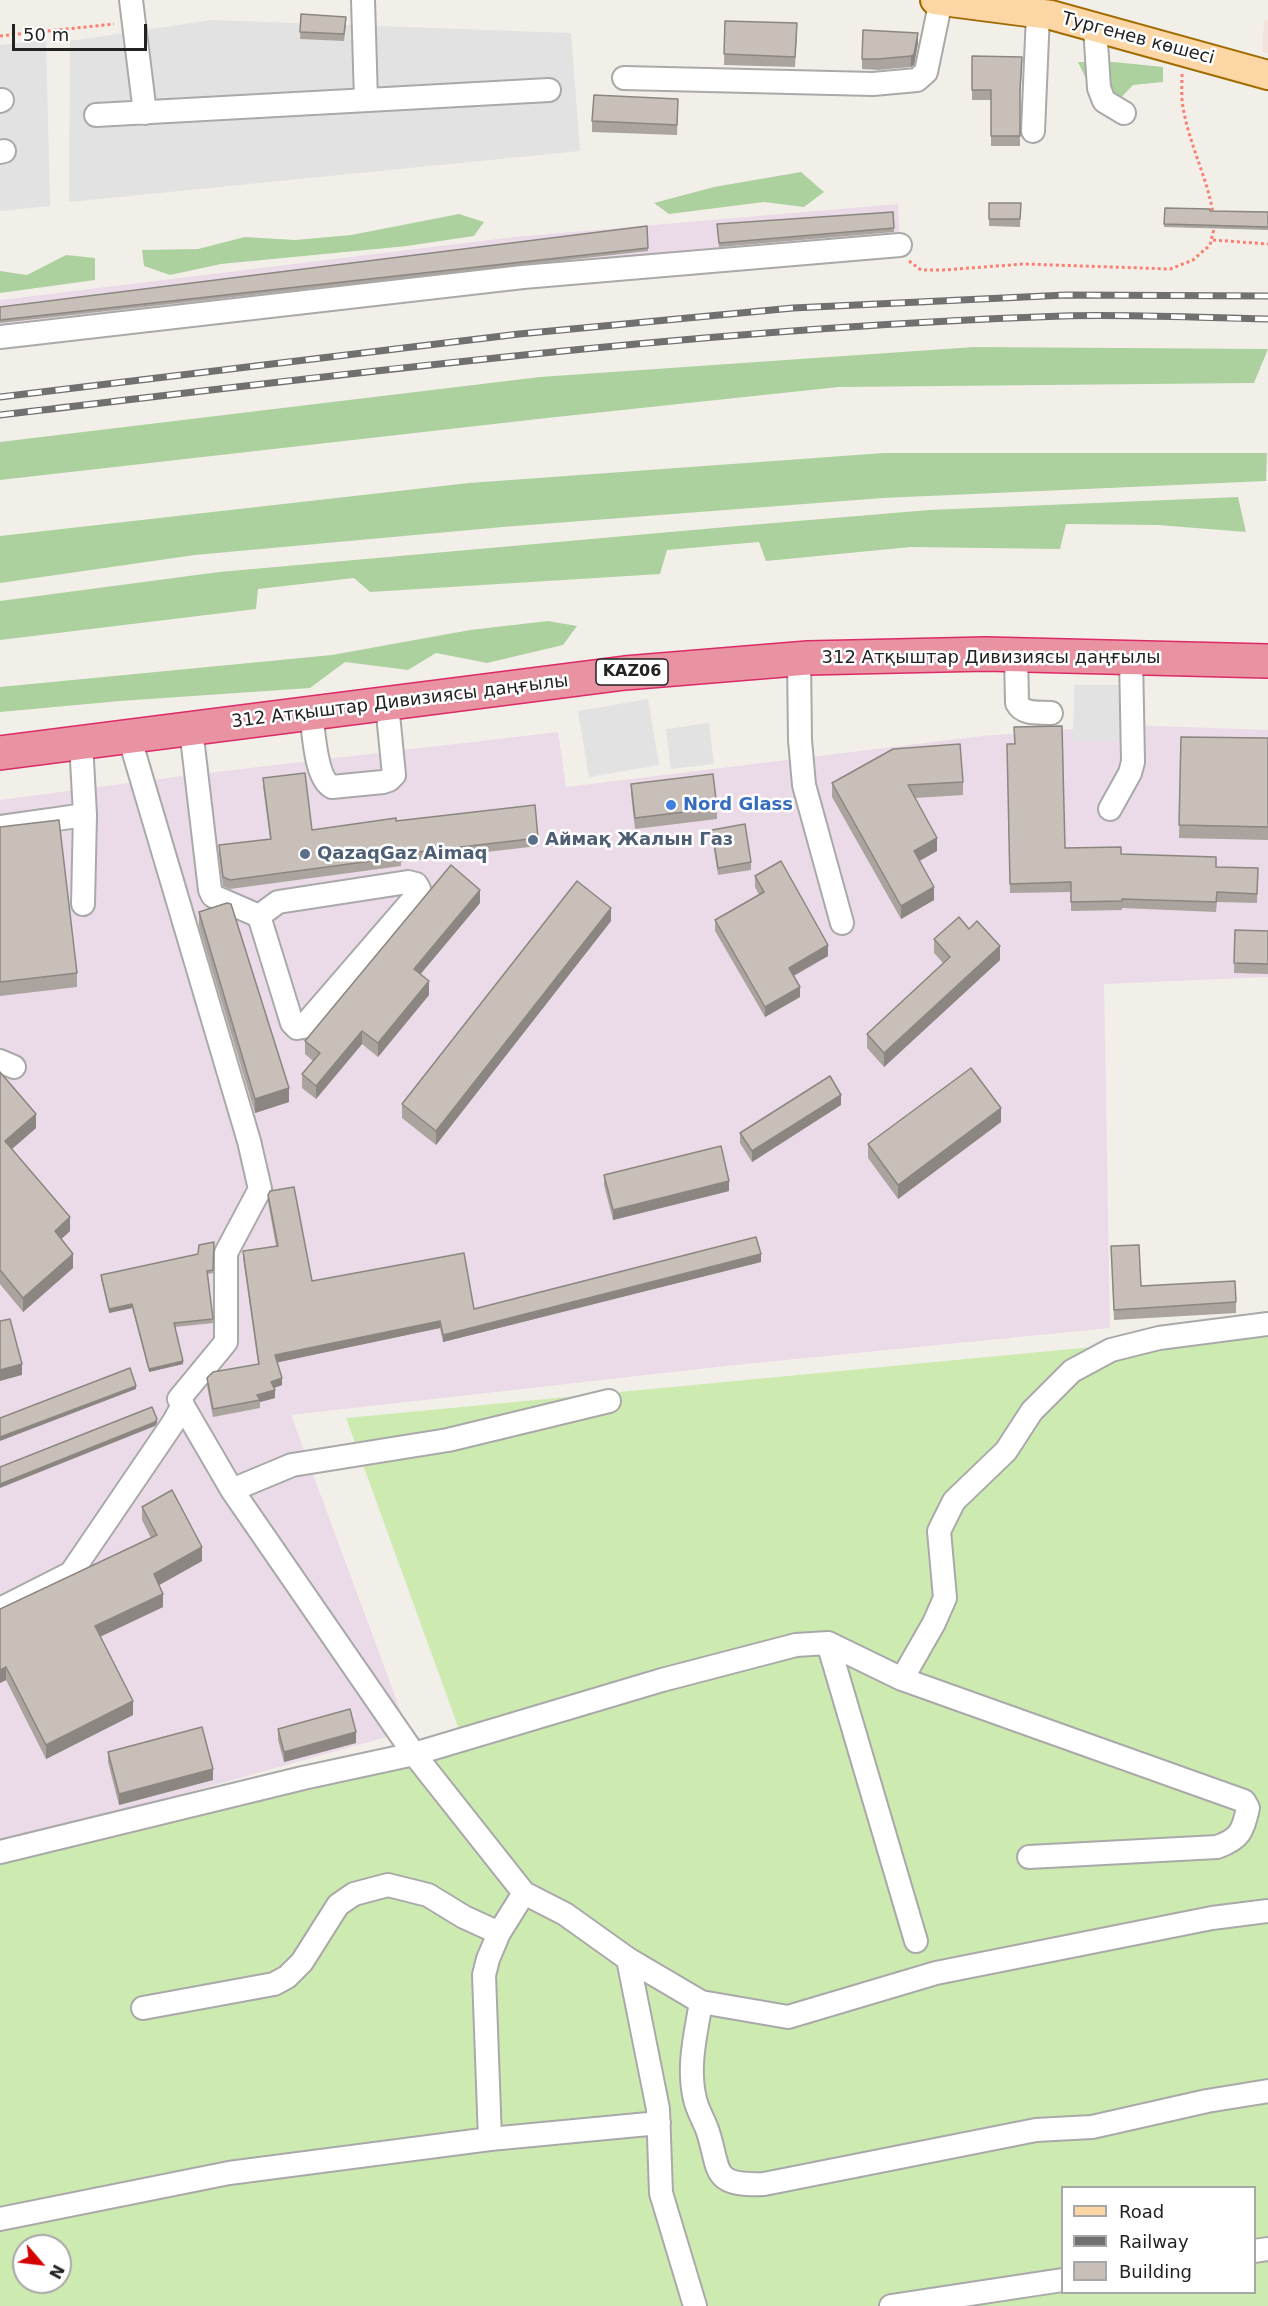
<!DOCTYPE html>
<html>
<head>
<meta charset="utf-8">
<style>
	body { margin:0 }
	#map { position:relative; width:1268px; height:2306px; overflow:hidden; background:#f2efe9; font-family:"DejaVu Sans",sans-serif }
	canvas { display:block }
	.legend { position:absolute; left:1061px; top:2186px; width:195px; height:108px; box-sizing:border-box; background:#fff; border:2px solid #a7a7a7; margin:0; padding:8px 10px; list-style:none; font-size:18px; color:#222 }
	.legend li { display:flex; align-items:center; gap:12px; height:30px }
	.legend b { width:30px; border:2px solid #a7a7a7 }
	.north { position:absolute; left:12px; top:2234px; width:60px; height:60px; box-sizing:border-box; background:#fff; border:2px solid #a7a7a7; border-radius:50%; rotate:118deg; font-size:16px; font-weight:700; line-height:24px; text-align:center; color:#222 }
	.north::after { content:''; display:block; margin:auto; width:21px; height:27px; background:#d40000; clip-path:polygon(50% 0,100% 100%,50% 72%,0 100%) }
	.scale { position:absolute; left:12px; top:24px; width:135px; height:27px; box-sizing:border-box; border:3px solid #222; border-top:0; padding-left:8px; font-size:18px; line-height:21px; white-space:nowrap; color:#222; -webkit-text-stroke:4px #fff; paint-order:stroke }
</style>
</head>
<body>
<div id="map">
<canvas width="1268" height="2306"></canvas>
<ul class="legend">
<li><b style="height:8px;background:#fcd6a4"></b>Road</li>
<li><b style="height:8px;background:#707070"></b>Railway</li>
<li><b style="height:16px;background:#c7bfb8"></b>Building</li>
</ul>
<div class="north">N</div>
<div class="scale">50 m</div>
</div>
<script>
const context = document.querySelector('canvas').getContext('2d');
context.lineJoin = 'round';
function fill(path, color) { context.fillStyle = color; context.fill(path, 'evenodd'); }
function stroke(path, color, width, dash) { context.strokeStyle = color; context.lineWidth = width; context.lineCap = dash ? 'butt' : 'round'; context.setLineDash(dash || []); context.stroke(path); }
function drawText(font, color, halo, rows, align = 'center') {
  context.font = font + ' "DejaVu Sans",sans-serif'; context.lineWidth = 5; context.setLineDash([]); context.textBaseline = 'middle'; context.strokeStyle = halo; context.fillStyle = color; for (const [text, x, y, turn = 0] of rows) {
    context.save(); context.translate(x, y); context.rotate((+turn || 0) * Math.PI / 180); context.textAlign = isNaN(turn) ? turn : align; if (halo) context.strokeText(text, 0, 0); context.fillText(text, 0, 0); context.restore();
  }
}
fill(new Path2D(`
	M898,204L900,245L0,337V300L514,237Z
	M1127,725L1268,730V977L1104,984L1110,1328L735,1365L291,1415L408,1731L0,1845V800L190,775L558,732L566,787L982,736Z`), '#ebdbe8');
fill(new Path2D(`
	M1264,20H1268V53L1262,52Z`), '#f3e3dd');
fill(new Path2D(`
	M1268,1334V2306H0V1860L460,1732L346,1418L1145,1342ZM1062,2188H1254V2292H1062ZM24,2246H60V2282H24Z`), '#cdebb0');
fill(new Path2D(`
	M1078,62H1114L1163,67V82L1133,85L1112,107L1089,85Z
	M801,172L824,192L804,207L764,202L669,214L654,203L714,187Z
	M459,214L484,222L474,236L407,246L221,264L170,275L144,266L142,250L198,249L245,237L295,240L351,235Z
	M66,255L95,258V280L0,293V271L27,275Z
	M974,347L1268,349L1254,383L839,387L547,418L0,480V442L540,377Z
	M884,453H1267L1266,481L883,498L503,527L195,555L0,583V536L469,483Z
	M1238,497L1246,532L1158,525L1066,524L1060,549L911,547L766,561L759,542L667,550L660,574L370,592L354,578L258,589L256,609L0,640V601L219,572L738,526L929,510Z
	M548,621L577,626L563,645L487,663L436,653L408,670L345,662L310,688L120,701L0,712V687L332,655L470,630Z`), '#add19e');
fill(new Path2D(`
	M212,20L571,33L580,151L69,202L70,41Z
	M46,40L50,206L0,211V45Z
	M1074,685H1122V741H1073Z
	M648,699L659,765L589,777L578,711Z
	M709,723L714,764L671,769L666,729Z`), '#e2e2e2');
const minor = new Path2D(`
	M131,0L145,113
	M363,0L366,100
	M1095,27L1099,88L1104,101L1124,113
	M624,78L873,84L917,80L926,72L941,0
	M0,101L2,100
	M96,115L549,90
	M1033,131L1038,14
	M0,152L4,151
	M0,337L523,277L900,245
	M1016,654L1017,703C1023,715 1039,712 1051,713
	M799,659L800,740L804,785L842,923
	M311,713C314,732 315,778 332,787L383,782L389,780L394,775L387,704
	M191,729L210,890L213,896L259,916L292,1023L297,1028L303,1027L417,895L419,889L416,884L408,882L278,902L259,916
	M81,742L85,815L83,904
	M1110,809L1130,773L1133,762L1131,656
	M0,827L85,815
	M0,1061L14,1067
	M232,1490L292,1465L448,1440L609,1401
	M0,1609L71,1573L173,1423L183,1405
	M828,1643L916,1941
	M902,1679L934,1623L945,1598L939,1531L954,1501L1006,1451L1032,1411L1072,1371L1111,1350L1159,1338L1268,1324
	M0,1852L303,1778L414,1754L232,1490L179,1399L226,1342V1253L260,1189L249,1141L129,736
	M1029,1857L1217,1847C1240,1839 1243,1831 1248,1808L1244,1801L902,1679L828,1643L796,1645L662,1680L414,1754L524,1893L565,1914L628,1959L701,2002L788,2017L936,1973L1212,1918L1268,1911
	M628,1959L658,2109L661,2193L695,2306
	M701,2002C696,2033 687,2067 695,2099C697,2109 703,2119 707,2129C721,2170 709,2186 764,2184L1036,2130L1092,2127L1207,2101L1268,2091
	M143,2008L274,1984L287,1977L302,1962L338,1905L354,1894L388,1885L428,1895L464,1917L499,1933L524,1893
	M490,2139L484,1975L488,1959L499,1933
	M0,2219L229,2173L490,2139L659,2123
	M1254,2251L1268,2249
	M891,2306L1062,2280`);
const major = new Path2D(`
	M935,0L1051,15L1268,75`);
const highway = new Path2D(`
	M0,753L625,673L808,658L986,654L1268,661`);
stroke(minor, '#a9a9a9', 26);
stroke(major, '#a06b00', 32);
stroke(highway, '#dc2a67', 36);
stroke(new Path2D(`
	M0,36L114,24
	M1182,74C1182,85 1181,97 1183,107C1189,144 1207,177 1213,213
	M1213,240L1268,244
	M909,261L921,270H943L1024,264L1170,269L1193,260L1210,245L1215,225`), '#fa8072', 3, [3, 3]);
stroke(minor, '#fff', 22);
stroke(major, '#fcd6a4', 28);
stroke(highway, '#e892a2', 33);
const rail = new Path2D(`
	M0,397L519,334L793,308L1066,295L1268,296
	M0,415C354,373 707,328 1063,316C1131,314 1200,318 1268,319`);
stroke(rail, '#707070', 7);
stroke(rail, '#fff', 4.5, [14]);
fill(new Path2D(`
	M301,14L346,24L344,41L300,39Z
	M725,21L797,34L795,67L724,65Z
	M918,43L914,65L911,67L878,70L862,69V59Z
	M972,56L1022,66L1020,99V146H991V100H972Z
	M678,109L677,135L592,132V121Z
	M989,203H1021L1020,227L989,226Z
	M1165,208L1210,211L1268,212V230L1164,227Z
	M893,212L894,232L719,247L717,224Z
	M647,226L648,251L0,323V307Z
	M1181,737L1268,738V840L1179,838Z
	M1007,744L1065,848L1121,854L1216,867L1258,868L1257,903L1217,902L1216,912L1122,908V910L1071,911V892L1010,893Z
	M263,778L312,830L396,821L538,838V846L401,862V866L230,889L223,886L219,854V845L270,839L263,786Z
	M963,782V795L915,798L937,851L919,861L934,900L901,919L832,797V783Z
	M631,784L717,808V819L635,829L631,794Z
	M0,827L77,973V987L0,996Z
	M712,830L751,862V870L718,875L712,837Z
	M755,876L828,956L794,976L800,997L765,1017L715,931V920L759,895L755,887Z
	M480,903L420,974L429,995L378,1057L362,1044L316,1099L302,1088V1074L313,1061L305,1054V1041Z
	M199,912L289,1102L255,1113L199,926Z
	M611,921L436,1145L402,1118V1104Z
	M1235,930L1268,931V974L1234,973Z
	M934,939L1000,960L884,1067L867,1048V1034L943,963L934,953Z
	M0,1072L36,1128L12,1149L70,1231L61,1239L73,1268L23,1312L0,1284Z
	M841,1105L752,1162L740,1143V1133Z
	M1001,1122L898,1199L868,1158V1144Z
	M604,1175L729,1191L613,1220L604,1185Z
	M268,1195L312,1281L474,1309L761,1262L443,1342L440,1328L277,1362L282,1385L274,1388L275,1398L260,1402V1408L213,1417L207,1386V1378L258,1364L243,1258V1251L276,1246L268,1202Z
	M214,1242L213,1273L208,1274L213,1323L175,1327L183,1364L149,1372L132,1308L109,1313L101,1279V1275L198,1254Z
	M1111,1246L1141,1286L1236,1302V1313L1114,1320Z
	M142,1507L202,1561L159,1585L163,1607L100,1637L133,1715L46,1759L6,1680L0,1683V1609L151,1538L142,1520Z
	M278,1729L356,1743L284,1762L278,1740Z
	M108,1752L213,1780L119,1805L108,1762Z`), '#aba49e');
fill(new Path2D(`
	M918,33V43L914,65L911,67V56Z
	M937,838V851L914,864V851Z
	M934,887V900L901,919V906Z
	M480,890V903L414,982V969Z
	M611,908V921L436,1145V1131Z
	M828,945V956L789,978V968Z
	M1000,946V960L884,1067V1053Z
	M429,981V995L378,1057V1043Z
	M800,987V997L765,1017V1007Z
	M362,1031V1044L316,1099V1086Z
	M289,1088V1102L255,1113V1099Z
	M841,1095V1105L752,1162V1151Z
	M1001,1108V1122L898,1199V1185Z
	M36,1114V1128L5,1155V1141Z
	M729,1181V1191L613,1220V1210Z
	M70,1217V1231L55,1245V1231Z
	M73,1254V1268L23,1312V1298Z
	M761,1254V1262L443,1342V1335Z
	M132,1304V1308L109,1313V1309Z
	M440,1321V1328L275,1363V1355Z
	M183,1361V1364L149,1372V1369Z
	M22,1364V1375L0,1381V1370Z
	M282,1378V1385L271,1389V1382Z
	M136,1386V1389L0,1441V1437Z
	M275,1390V1398L260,1402L257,1395Z
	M157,1419V1423L155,1426L0,1488V1484Z
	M202,1547V1561L154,1588V1574Z
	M163,1594V1607L95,1639V1626Z
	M6,1667V1680L0,1683V1670Z
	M133,1701V1715L46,1759V1745Z
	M356,1732V1743L284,1762V1752Z
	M213,1769V1780L119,1805V1794Z`), '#8b8681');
const building = new Path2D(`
	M301,14L346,17L344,34L300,32Z
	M725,21L797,23L795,57L724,54Z
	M863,30L918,33L914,54L911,56L878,59H862Z
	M972,56L1022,57L1020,90V136H991V90H972Z
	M594,95L678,99L677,125L592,121Z
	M989,203H1021L1020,219H989Z
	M1165,208L1210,209V211L1268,212V227L1164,224Z
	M893,212L894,228L719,243L717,224Z
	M647,226L648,248L0,320V307Z
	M1062,726L1065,848L1121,847V854L1216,857V867L1258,868L1257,894L1217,892L1216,902L1122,899V901L1071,902V882L1010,884L1007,744H1015L1014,727Z
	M1181,737L1268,738V827L1179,825Z
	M960,744L963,782L908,785L937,838L914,851L934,887L901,906L832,783L893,749Z
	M305,773L312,830L396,818V821L535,805L538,838L401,854V857L230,880L223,877L219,845L271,839L263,778Z
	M713,774L717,808L635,818L631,784Z
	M59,820L77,973L0,982V827Z
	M745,824L751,862L718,868L712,830Z
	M781,861L828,945L789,968L800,987L765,1007L715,920L764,892L755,876Z
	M451,865L480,890L414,969L429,981L378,1043L362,1031L316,1086L302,1074L320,1053L305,1041Z
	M577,881L611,908L436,1131L402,1104Z
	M227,903L231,904L289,1088L255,1099L199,912Z
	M959,917L969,929L977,921L1000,946L884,1053L867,1034L950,957L934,939Z
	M1235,930L1268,931V964L1234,963Z
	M971,1068L1001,1108L898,1185L868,1144Z
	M0,1072L36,1114L5,1141L70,1217L55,1231L73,1254L23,1298L0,1270Z
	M830,1076L841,1095L752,1151L740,1133Z
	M721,1146L729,1181L613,1210L604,1175Z
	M294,1187L312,1281L464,1253L474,1309L756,1237L761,1254L443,1335L440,1321L275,1355L282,1378L271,1382L275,1390L257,1395L260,1400L213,1409L207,1378L213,1372L259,1364L243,1251L278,1246L268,1195L270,1191Z
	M214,1242L213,1270L207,1271L213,1319L174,1323L183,1361L149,1369L132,1304L109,1309L101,1275L198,1254L199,1245Z
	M1139,1245L1141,1286L1235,1281L1236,1302L1114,1310L1111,1246Z
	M10,1319L22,1364L0,1370V1321Z
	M130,1368L136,1386L0,1437V1418Z
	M152,1407L157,1419L155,1422L0,1484V1467Z
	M172,1490L202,1547L154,1574L163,1594L95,1626L133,1701L46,1745L6,1667L0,1670V1609L157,1535L142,1507Z
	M350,1709L356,1732L284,1752L278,1729Z
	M202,1727L213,1769L119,1794L108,1752Z`);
fill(building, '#c7bfb8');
stroke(building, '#8b8681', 1.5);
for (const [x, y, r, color] of [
	[671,805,6,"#3f7fe0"],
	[533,840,6,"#5c6f8a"],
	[305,854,6,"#5c6f8a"]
]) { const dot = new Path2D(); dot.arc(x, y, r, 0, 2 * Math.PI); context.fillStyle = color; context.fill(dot); stroke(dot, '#fff', 2); }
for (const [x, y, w] of [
	[632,672,72]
]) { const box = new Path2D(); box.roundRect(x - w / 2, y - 13, w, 26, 4.5); context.fillStyle = '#fff'; context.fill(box); stroke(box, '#222', 1.5); }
drawText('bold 16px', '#222', null, [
	["KАZ06",632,672]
]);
drawText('18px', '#222', '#fff', [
	["Тургенев көшесі",1138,39,15],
	["312 Атқыштар Дивизиясы даңғылы",991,658],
	["312 Атқыштар Дивизиясы даңғылы",400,702,-7]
]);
drawText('bold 18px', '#366cbe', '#fff', [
	["Nord Glass",683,805]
], 'left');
drawText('bold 18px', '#4e5e75', '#fff', [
	["Аймақ Жалын Газ",545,840],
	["QazaqGaz Aimaq",317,854]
], 'left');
</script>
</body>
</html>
